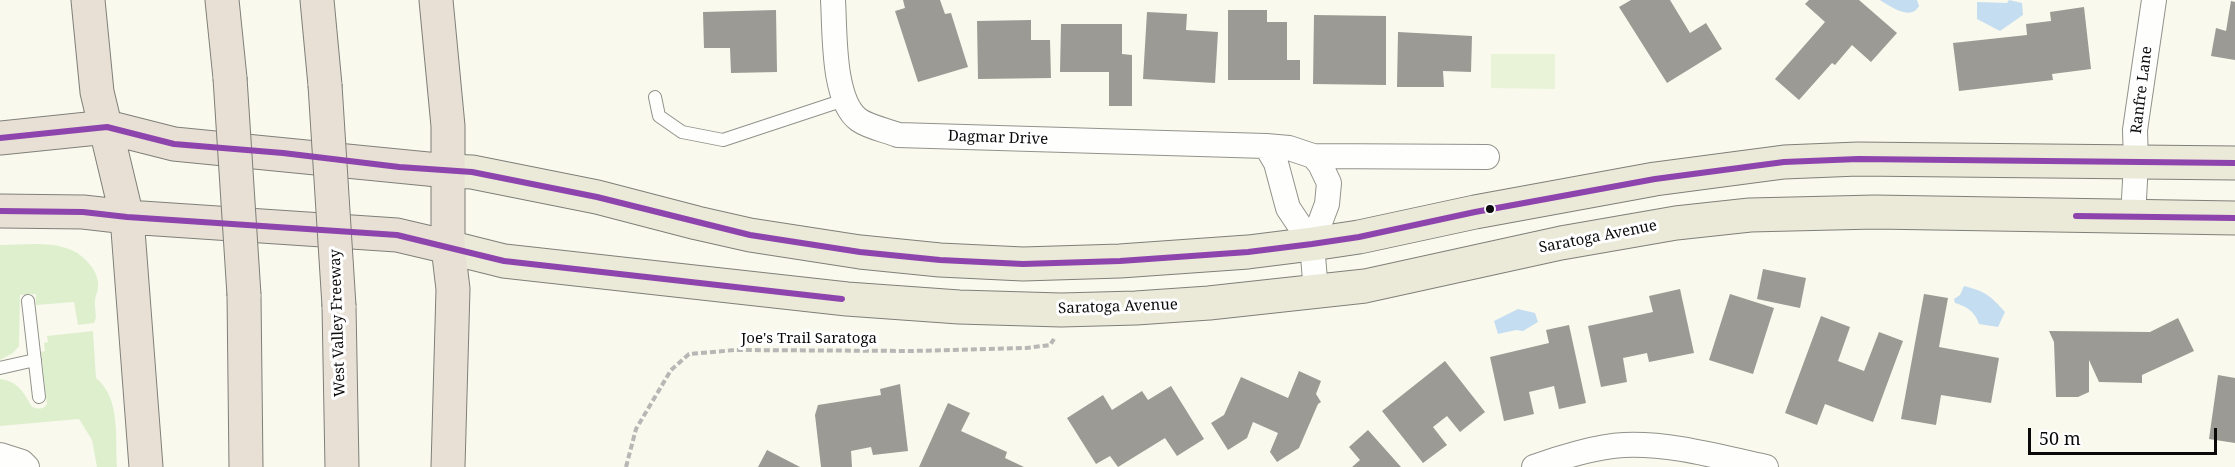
<!DOCTYPE html>
<html>
<head>
<meta charset="utf-8">
<style>
	body { margin:0 }
	#map { position:relative; width:2235px; height:467px; overflow:hidden; background:#f9f9ed; font-family:"Noto Serif",serif }
	canvas { display:block }
	.scale { position:absolute; left:2028px; top:428px; width:189px; height:27px; box-sizing:border-box; border:3px solid #0a0a0a; border-top:0; padding-left:8px; font-size:18px; line-height:21px; white-space:nowrap; color:#0a0a0a; -webkit-text-stroke:4px #fff; paint-order:stroke }
</style>
</head>
<body>
<div id="map">
<canvas width="2235" height="467"></canvas>
<div class="scale">50 m</div>
</div>
<script>
const context = document.querySelector('canvas').getContext('2d');
context.lineJoin = 'round';
function fill(path, color) { context.fillStyle = color; context.fill(path, 'evenodd'); }
function stroke(path, color, width, dash) { context.strokeStyle = color; context.lineWidth = width; context.lineCap = dash ? 'butt' : 'round'; context.setLineDash(dash || []); context.stroke(path); }
function drawText(font, color, halo, rows, align = 'center') {
  context.font = font + ' "Noto Serif",serif'; context.lineWidth = 6; context.setLineDash([]); context.textBaseline = 'middle'; context.strokeStyle = halo; context.fillStyle = color; for (const [text, x, y, turn = 0] of rows) {
    context.save(); context.translate(x, y); context.rotate((+turn || 0) * Math.PI / 180); context.textAlign = isNaN(turn) ? turn : align; if (halo) context.strokeText(text, 0, 0); context.fillText(text, 0, 0); context.restore();
  }
}
fill(new Path2D(`
	M0,245C31,245 70,237 91,266C95,271 99,280 98,287C98,292 95,296 95,301C94,309 98,316 94,323L78,325L74,302L36,305V294L20,295L19,346L13,353L0,360Z
	M93,331L96,378C121,398 115,438 117,467H97L92,440L79,419L0,426V379C18,381 24,393 32,407C39,409 43,410 47,404L41,352L45,351L44,343L48,342L47,336Z`), '#deefce');
fill(new Path2D(`
	M1491,54H1555V89L1491,88Z`), '#e8f3d8');
fill(new Path2D(`
	M1880,0H1917L1919,6C1911,21 1891,7 1880,0Z
	M2009,0L2022,3L2023,15L2000,31L1977,19V2L2007,3Z
	M1964,286C1985,291 1991,296 2005,312L1998,327L1979,324C1975,312 1968,307 1955,303L1954,299L1960,295Z
	M1518,309L1535,313L1538,322L1523,331L1516,330L1498,334L1494,321Z`), '#c5ddf1');
fill(new Path2D(`
	M903,0H940L945,14L951,13L968,67L918,82L895,11L905,8Z
	M1631,0H1670L1690,33L1706,23L1722,49L1667,83L1619,7Z
	M1809,0H1859L1897,33L1871,62L1852,45L1835,65L1832,63L1799,100L1775,79L1825,22L1805,4Z
	M2231,1L2235,2V60L2211,56L2216,28L2226,31Z
	M2084,7L2091,69L2052,74L2053,80L1959,91L1953,43L2027,35L2026,24L2051,21L2050,12Z
	M776,10L777,72L731,73L730,48H704L703,12Z
	M1228,10H1267V22H1287V60H1300V80H1228Z
	M1147,12L1187,14L1186,30L1218,32L1215,83L1143,79Z
	M1314,15L1386,16V85L1313,84Z
	M1031,20V40H1050L1051,78L978,79L977,21Z
	M1061,24H1122V54L1132,55V106H1109V72H1060Z
	M1398,32L1472,36L1471,72L1443,71L1444,87H1397Z
	M1763,269L1806,278L1800,308L1757,299Z
	M1680,289L1694,353L1649,362L1647,353L1623,358L1627,382L1601,387L1588,326L1653,312L1649,296Z
	M1730,294L1774,308L1753,374L1709,360Z
	M1924,294L1948,298L1939,347L1999,358L1991,403L1941,395L1936,425L1901,419Z
	M1821,316L1850,327L1838,361L1864,371L1879,332L1903,341L1873,422L1825,404L1817,425L1785,413Z
	M2178,318L2194,351L2142,375V383L2099,382L2089,360V392L2078,397H2056L2054,342L2049,331L2150,332Z
	M1569,325L1586,403L1559,409L1554,386L1529,392L1534,414L1504,421L1490,357L1549,343L1546,330Z
	M1445,361L1485,412L1460,432L1447,416L1433,427L1447,445L1423,463L1382,411Z
	M1299,371L1321,381L1316,394L1321,402L1318,404L1299,448L1277,462L1270,452L1278,433L1253,422L1247,438L1228,450L1211,423L1224,415L1241,377L1288,398Z
	M2218,375L2235,378V443L2209,439Z
	M900,384L908,451L873,455L871,447L851,451L852,467H821L815,415L818,405L881,395L880,389Z
	M1171,386L1204,439L1177,456L1165,438L1118,467L1110,456L1096,464L1067,418L1103,395L1112,410L1142,391L1148,400Z
	M948,403L970,413L961,431L1007,452L1005,458L1024,467H919Z
	M1368,430L1401,467H1352L1360,460L1349,447Z
	M767,450L800,467H758Z`), '#9b9a94');
const lane = new Path2D(`
	M655,97L659,116L682,132L723,140L844,100
	M28,301L39,397
	M0,368L35,360`);
const street = new Path2D(`
	M833,0C835,30 832,101 859,120C869,127 885,130 898,135L1266,146L1289,148L1313,156L1487,157
	M1266,146L1276,163L1288,208L1312,244
	M1313,156L1320,164L1329,183L1327,204L1312,244L1316,292
	M2133,217L2136,163L2135,130L2154,0
	M0,455L22,462L27,467
	M1534,467C1558,458 1598,446 1624,445C1672,443 1719,457 1766,467`);
const primary = new Path2D(`
	M448,171L472,172L597,197L697,223L750,235L860,252L940,260L1023,264L1120,261L1248,252L1312,244L1359,237L1475,212L1655,179L1784,162L1858,159L2235,163
	M448,247L504,261L847,299L959,307L1061,310L1136,308L1209,303L1365,286L1561,243L1676,223L1750,215L1875,212L2235,218`);
const highway = new Path2D(`
	M88,0L97,92L127,217L146,467
	M222,0L230,78
	M317,0L325,85
	M436,0L448,126V247L453,289L448,467
	M0,138L107,127L174,144L448,171
	M0,211L83,212L127,217L397,235L448,247
	M244,295L246,467
	M339,306L342,467`);
stroke(lane, '#92928c', 14);
stroke(street, '#92928c', 26);
stroke(primary, '#7f7f7a', 35);
stroke(highway, '#7f7f7a', 35);
stroke(new Path2D(`
	M626,467L636,429L671,370L689,354L735,350L912,351L1026,348L1050,345L1054,339`), '#b7b7b5', 4, [6, 3]);
stroke(lane, '#fefefc', 12);
stroke(street, '#fefefc', 24);
stroke(primary, '#ebe9d8', 33);
stroke(highway, '#e8e0d4', 33);
const highwayBridge = new Path2D(`
	M230,78L244,295
	M325,85L339,306`);
stroke(highwayBridge, '#7f7f7a', 35, []);
stroke(highwayBridge, '#e8e0d4', 33);
stroke(new Path2D(`
	M0,138L107,127L174,144L283,153L399,167L472,172L597,197L750,235L860,252L940,260L1023,264L1120,261L1248,252L1312,244L1359,237L1475,212L1655,179L1784,162L1858,159L2235,163
	M0,211L83,212L127,217L397,235L504,261L842,299
	M2076,216L2235,218`), '#8e44ad', 6);
for (const [x, y, r, color] of [
	[1490,209,5,"#0a0a0a"]
]) { const dot = new Path2D(); dot.arc(x, y, r, 0, 2 * Math.PI); context.fillStyle = color; context.fill(dot); stroke(dot, '#fff', 2); }
drawText('15px', '#0a0a0a', '#fff', [
	["Ranfre Lane",2142,90,-83],
	["Dagmar Drive",998,138,2],
	["Saratoga Avenue",1598,237,-11],
	["Saratoga Avenue",1118,307,-2],
	["West Valley Freeway",338,323,-92],
	["Joe's Trail Saratoga",809,339]
]);
</script>
</body>
</html>
